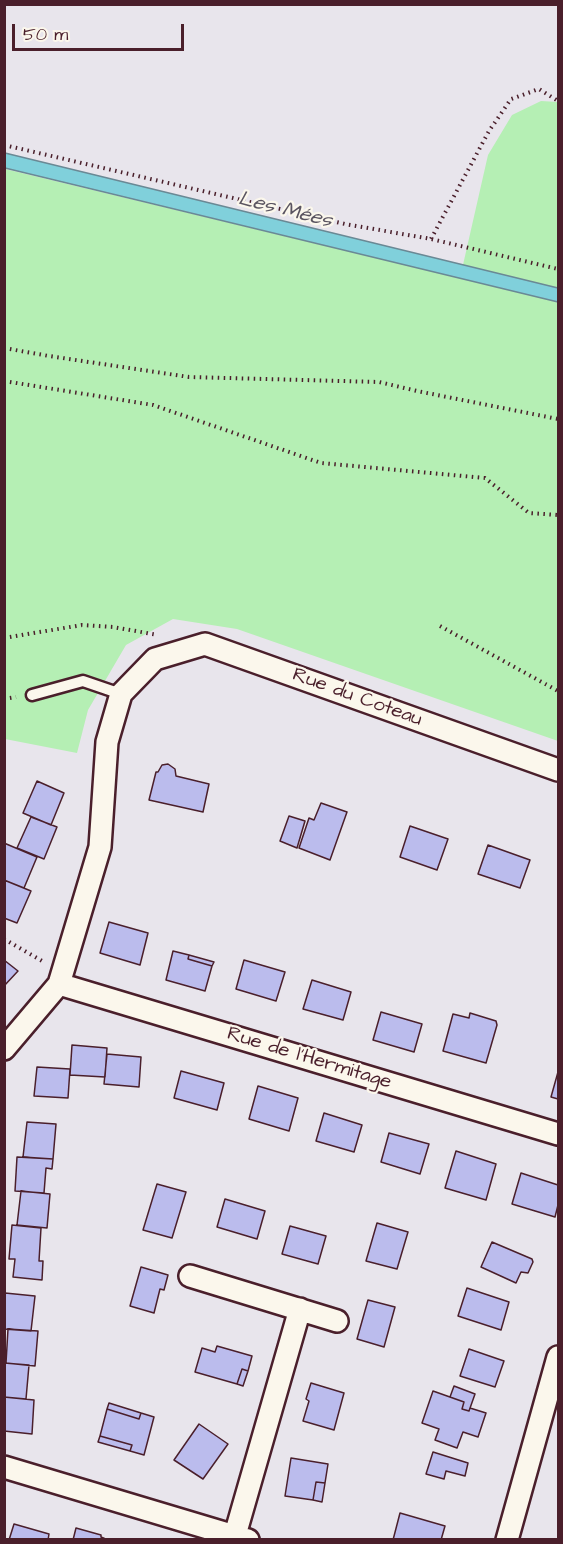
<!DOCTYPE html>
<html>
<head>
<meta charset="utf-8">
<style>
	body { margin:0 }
	#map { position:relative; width:563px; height:1544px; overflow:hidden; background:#e8e5ec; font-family:"Architects Daughter",sans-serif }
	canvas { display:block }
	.frame { position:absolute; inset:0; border:6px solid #4a1f2b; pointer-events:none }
	.scale { position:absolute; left:12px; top:24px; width:172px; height:27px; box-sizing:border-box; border:3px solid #4a1f2b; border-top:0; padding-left:8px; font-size:18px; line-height:21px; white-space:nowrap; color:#4a1f2b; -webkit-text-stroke:4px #fbf7ec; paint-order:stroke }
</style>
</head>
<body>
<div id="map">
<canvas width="563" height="1544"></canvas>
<div class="frame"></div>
<div class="scale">50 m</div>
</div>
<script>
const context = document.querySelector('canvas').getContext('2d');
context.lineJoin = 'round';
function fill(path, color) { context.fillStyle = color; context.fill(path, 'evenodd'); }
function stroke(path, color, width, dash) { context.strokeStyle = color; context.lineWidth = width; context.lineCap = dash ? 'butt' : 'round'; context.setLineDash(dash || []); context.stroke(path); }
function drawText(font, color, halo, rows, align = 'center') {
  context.font = font + ' "Architects Daughter",sans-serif'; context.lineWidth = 4.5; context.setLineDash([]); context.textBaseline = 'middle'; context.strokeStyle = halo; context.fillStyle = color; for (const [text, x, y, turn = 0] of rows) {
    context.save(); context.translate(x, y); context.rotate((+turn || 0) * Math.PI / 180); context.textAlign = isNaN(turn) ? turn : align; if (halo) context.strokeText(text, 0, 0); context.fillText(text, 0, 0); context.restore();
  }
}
fill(new Path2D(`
	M541,101L558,102V741L237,629L173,619L126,645L88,710L77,753L5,739V169L460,278L488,155L512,115Z`), '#b5efb4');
const water = new Path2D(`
	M5,153L558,288V302L5,168Z`);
fill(water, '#80d0db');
stroke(water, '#6a8995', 1.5);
const building = new Path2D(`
	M168,764L175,769L176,776L209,784L203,812L149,800L156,772H158L162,765Z
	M37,781L64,793L51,825L23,813Z
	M321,803L347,812L330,860L299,848L309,818L314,820Z
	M289,816L305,821L297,848L280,841Z
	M31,817L57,827L44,859L17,848Z
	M410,826L448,839L437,870L400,857Z
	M4,843L37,857L24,888L4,880Z
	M488,845L530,860L520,888L478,874Z
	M4,880L31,891L17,923L4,918Z
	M109,922L148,933L140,965L100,953Z
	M173,951L189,955L188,959L212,966L205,991L166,980Z
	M189,955L214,962L212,966L188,959Z
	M4,960L18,971L4,986Z
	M244,960L285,972L276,1001L236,989Z
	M312,980L351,992L343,1020L303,1009Z
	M381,1012L422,1024L414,1052L373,1040Z
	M470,1013L496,1021L497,1025L486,1063L443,1051L453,1014L469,1018Z
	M72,1045L107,1048L105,1077L70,1075Z
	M107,1054L141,1057L139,1087L104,1084Z
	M37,1067L70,1069L68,1098L34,1096Z
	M181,1071L224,1083L217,1110L174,1098Z
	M558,1072V1099L551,1097Z
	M258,1086L298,1098L289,1131L249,1119Z
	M324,1113L362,1125L354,1152L316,1141Z
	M27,1122L56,1124L53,1159L23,1157Z
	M389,1133L429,1144L420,1174L381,1162Z
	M456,1151L496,1164L486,1200L445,1188Z
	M17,1157L53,1159L52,1169L46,1168L44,1193L15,1191Z
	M521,1173L558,1185V1205L555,1217L512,1204Z
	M157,1184L186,1192L172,1238L143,1230Z
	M21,1191L50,1194L47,1228L17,1225Z
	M225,1199L265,1211L257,1239L217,1227Z
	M377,1223L408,1232L397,1269L366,1261Z
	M12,1225L41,1228L39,1261H43L42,1280L13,1277L15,1259H9Z
	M290,1226L326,1236L318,1264L282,1254Z
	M492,1242L532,1259L533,1262L528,1273L521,1272L516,1283L481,1267Z
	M141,1267L168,1275L164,1290L160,1289L154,1313L130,1306Z
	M467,1288L509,1302L501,1330L458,1316Z
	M5,1293L35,1296L31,1331L4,1329Z
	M368,1300L395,1307L384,1347L357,1339Z
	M8,1329L38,1331L35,1366L6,1363Z
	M217,1346L252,1356L248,1371L242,1369L237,1384L195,1372L202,1348L215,1352Z
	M469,1349L504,1361L495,1387L460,1376Z
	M4,1363L29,1365L26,1399L4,1397Z
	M242,1369L248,1371L243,1386L237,1384Z
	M311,1383L344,1393L334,1430L303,1421L309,1401L306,1399Z
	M454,1386L475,1394L469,1411L462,1409L464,1402L450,1397Z
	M433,1391L464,1402L462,1409L469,1411L470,1408L486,1413L478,1437L463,1432L457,1448L435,1440L439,1429L422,1423Z
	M4,1397L34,1400L32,1434L4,1431Z
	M109,1403L141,1413L139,1419L107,1409Z
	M107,1409L139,1419L141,1413L154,1417L144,1455L130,1451L132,1445L100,1436Z
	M199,1424L228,1444L203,1479L174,1460Z
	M100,1436L132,1445L130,1451L98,1442Z
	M433,1452L468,1463L465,1476L446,1471L444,1479L426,1474Z
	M291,1458L328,1464L325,1483L316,1482L313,1500L285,1496Z
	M316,1482L325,1483L322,1502L313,1500Z
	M400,1513L445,1526L441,1540H393Z
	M14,1524L49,1534L48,1540H9Z
	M76,1528L101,1535V1537L108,1540H73Z`);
fill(building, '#bbbced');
stroke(building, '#4a1f2b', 1.5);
const lane = new Path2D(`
	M32,695L83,681L121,694`);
const street = new Path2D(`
	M59,984L558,1134
	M4,1049L59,984L100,847L107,742L121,694L155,659L205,644L558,770
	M190,1276L337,1321
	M4,1467L248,1540
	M235,1535L300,1309
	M507,1540L558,1357`);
stroke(lane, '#4a1f2b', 15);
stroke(street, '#4a1f2b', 26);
stroke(new Path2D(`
	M4,145L345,224L431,239L558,269
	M431,239L489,131L511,99L539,89L558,101
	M4,348L49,356L189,377L379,382L417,391L558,419
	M4,381L153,405L321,463L485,478L529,513L558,515
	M440,626L558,691
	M4,638L82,625L113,627L158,635
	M4,699L16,697
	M4,939L44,962`), '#4a1f2b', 4, [1.5, 4.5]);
stroke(lane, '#fbf7ec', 10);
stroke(street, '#fbf7ec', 21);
drawText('20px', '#4a1f2b', '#fbf7ec', [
	["Rue du Coteau",357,698,20],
	["Rue de l'Hermitage",309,1059,17]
]);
drawText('italic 21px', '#5a5460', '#fbf7ec', [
	["Les Mées",285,211,14]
]);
</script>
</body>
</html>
